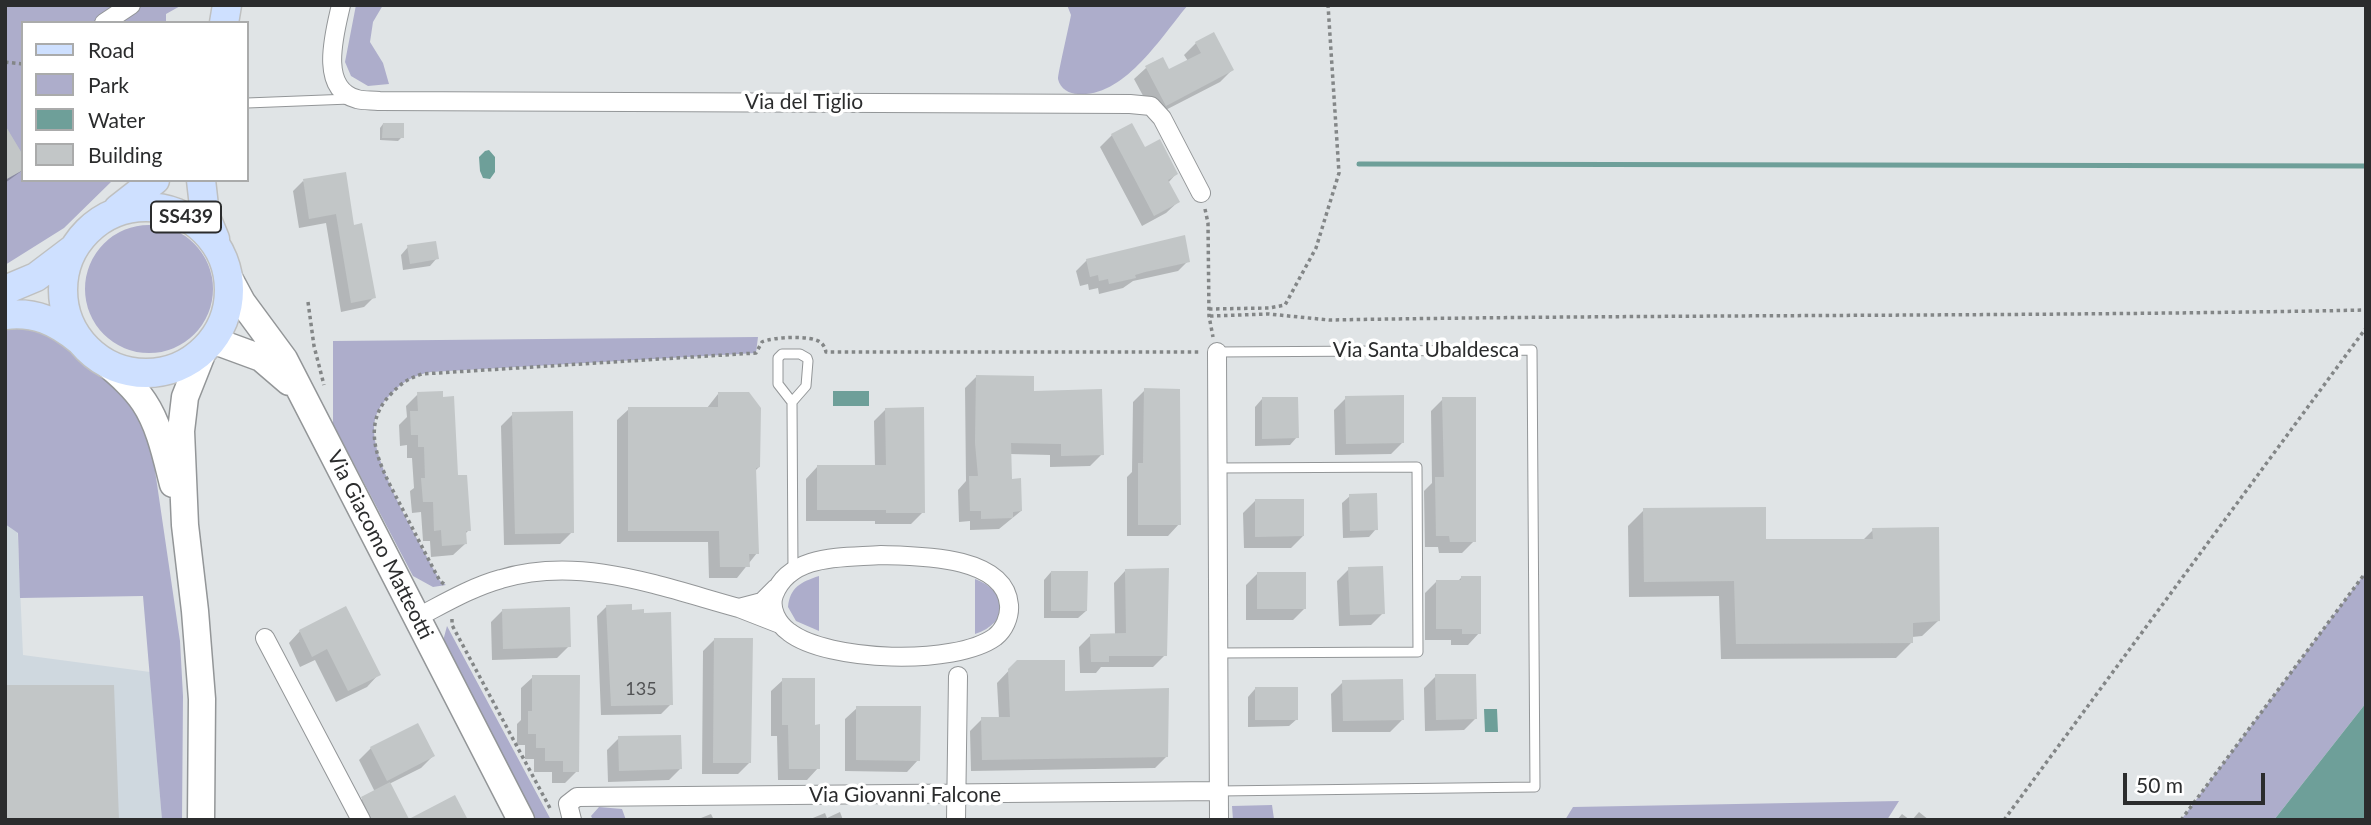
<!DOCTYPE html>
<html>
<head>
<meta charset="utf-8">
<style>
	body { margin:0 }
	#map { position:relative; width:2371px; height:825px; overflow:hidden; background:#e0e4e6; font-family:Lato,sans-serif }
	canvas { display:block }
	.frame { position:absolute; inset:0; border:7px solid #2b2c2d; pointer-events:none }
	.legend { position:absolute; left:21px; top:21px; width:228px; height:161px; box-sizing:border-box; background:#fff; border:2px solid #aaabab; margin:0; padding:9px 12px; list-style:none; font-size:21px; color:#2b2c2d }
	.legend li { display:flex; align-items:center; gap:14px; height:35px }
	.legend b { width:35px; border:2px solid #aaabab }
	.scale { position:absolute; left:2123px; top:773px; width:142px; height:32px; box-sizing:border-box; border:4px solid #2b2c2d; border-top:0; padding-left:9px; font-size:21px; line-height:24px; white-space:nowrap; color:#2b2c2d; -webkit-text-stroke:5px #fff; paint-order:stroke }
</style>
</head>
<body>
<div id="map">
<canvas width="2371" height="825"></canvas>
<div class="frame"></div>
<ul class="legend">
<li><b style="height:9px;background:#cee0ff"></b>Road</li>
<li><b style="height:19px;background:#adadcb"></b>Park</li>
<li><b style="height:19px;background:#6e9f99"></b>Water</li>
<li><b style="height:19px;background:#c2c6c7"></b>Building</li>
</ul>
<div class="scale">50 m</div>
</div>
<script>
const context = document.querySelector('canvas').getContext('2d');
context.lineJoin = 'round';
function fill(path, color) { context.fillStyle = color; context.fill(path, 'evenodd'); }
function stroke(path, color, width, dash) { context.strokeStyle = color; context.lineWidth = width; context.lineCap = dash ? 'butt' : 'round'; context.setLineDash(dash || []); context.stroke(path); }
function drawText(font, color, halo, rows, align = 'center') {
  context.font = font + ' Lato,sans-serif'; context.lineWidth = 7; context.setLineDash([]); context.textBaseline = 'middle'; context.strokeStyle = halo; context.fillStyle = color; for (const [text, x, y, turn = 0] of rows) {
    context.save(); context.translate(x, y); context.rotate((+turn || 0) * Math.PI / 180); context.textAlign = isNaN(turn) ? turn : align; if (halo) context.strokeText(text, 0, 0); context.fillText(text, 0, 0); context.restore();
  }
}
fill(new Path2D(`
	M5,451H14L23,655L150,672L162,820H5Z`), '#cfd8df');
fill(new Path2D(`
	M5,5H182L166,14V23H23V180H113L64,228L5,265Z
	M356,5H383L373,22L370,42L383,63L389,84L368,86L351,76L345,62Z
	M1067,5H1188C1161,37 1124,98 1078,94C1070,94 1060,89 1058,79C1058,73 1069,26 1071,15Z
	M85 289a64 64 0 1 1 128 0a64 64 0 1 1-128 0Z
	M14,324L58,337L86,365L130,394L152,450L180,641L183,696L182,820H162L143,596L20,598L18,533L5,524V326Z
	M758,337L756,353L431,372C414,375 402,382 390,395C381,404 374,415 374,428C373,467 421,544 440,581L446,585L433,587L413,576L333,424V341Z
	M2366,572V703L2274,820H2181Z
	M819,576V631L796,621L788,607C790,587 801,582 819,576Z
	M975,579C1008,591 1010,623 975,634Z
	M447,626L551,820H535L443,641Z
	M1899,801L1887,820H1565L1573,807Z
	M1272,805L1274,819L1317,820H1233L1232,806Z
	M599,807L622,809L626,820H593L591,816Z`), '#adadcb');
fill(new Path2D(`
	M489,150L495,157V172L490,179L483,178L480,171L479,157L485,151Z
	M833,391H869V406H833Z
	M2366,703V820H2274Z
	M1484,709H1497L1498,732H1485Z`), '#6e9f99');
fill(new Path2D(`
	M1196,43L1232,70L1220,82L1154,116L1134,79L1146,68L1168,71L1188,61L1184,55Z
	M383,124L402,137L398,141L380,140V128Z
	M5,128L23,170L5,183Z
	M1112,135L1144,150L1176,174L1168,183L1178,202L1166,213L1142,226L1100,147Z
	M303,181L353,227L374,297L364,307L341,312L326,223L299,228L293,191Z
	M408,247L437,258L430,266L403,270L401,255Z
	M1087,260L1188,261L1178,271L1133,281L1123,288L1099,294L1098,288L1089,290L1088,284L1080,286L1076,271Z
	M977,376L1032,393L1102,454L1090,466L1050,467V455L1010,454L1011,481L1021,511L999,529L970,530V521L959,522L958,490L966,481L965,388Z
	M1145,390L1179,524L1168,536H1127V477L1132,472L1133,402Z
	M418,394L456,477L469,530L464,535L465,544L453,555L431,557L430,541H423L421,512L412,513L410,491L414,488L412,458H407V445L400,446L399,425L407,417L406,406Z
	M718,394L759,467L755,471L757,553L737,578H709L708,542H617V420L629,409L707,408Z
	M1346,398L1403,442L1391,454L1335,455L1334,410Z
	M1262,399L1297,437L1290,445L1255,446V407Z
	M1443,399L1474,541L1462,553H1439L1438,547H1425L1424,491L1432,483L1431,411Z
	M886,409L923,512L911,524H875V521H806V479L817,467H875L874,421Z
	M513,414L572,532L560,544L504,545L501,426Z
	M1350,496L1376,529L1369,537L1343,538L1342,503Z
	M1255,501L1303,536L1291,548H1244L1243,513Z
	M1644,510L1765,541L1863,540L1873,530L1938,621L1922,636L1912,637V642L1896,658L1721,659L1719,596L1629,597L1628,526Z
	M1349,569L1383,613L1371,625L1339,626L1337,581Z
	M1125,571L1165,655L1153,667H1101L1096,673H1080L1079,647L1091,635H1115L1114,583Z
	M1051,572L1086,611L1078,618H1044V580Z
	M1257,574L1305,608L1293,620H1246V585Z
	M1461,578L1479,633L1468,645H1451V640H1425V593L1436,582H1457Z
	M607,606L671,704L661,714L601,715L597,616Z
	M503,610L569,646L557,658L492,660L491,622Z
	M300,631L378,675L367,687L336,702L315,660L300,667L289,643Z
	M715,639L750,762L738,774H702L703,651Z
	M1017,662L1167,756L1155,768L971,771L970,731L982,719H999L997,683Z
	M1436,676L1475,719L1464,730L1425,731L1424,688Z
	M533,677L577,771L565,783H552V772H534V759H525V745H517V724L521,720V688Z
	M783,680L813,726L818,768L807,780H778L777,736H771V691Z
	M1343,682L1402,720L1390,732H1332L1331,694Z
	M1255,689L1297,719L1289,726L1248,727V697Z
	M857,708L918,760L907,772L845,771V719Z
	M619,738L680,769L669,780L608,782L607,750Z
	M371,748L433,756L421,768L389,784L407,820H354L350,811L363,798L375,792L359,760Z
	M840,812L843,820H808L825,813L827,818Z
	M1919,812L1929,820H1912Z
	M711,814L714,820H696Z
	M1902,814L1910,820H1897Z`), '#0003');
stroke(new Path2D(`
	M1359,164L2366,166`), '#6e9f99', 5);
fill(new Path2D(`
	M1214,32L1234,70L1166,106L1145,66L1163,57L1169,69L1201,53L1195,42Z
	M383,123H404V138H382Z
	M1132,123L1145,147L1160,139L1178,174L1168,180L1180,202L1154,216L1111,134Z
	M5,125L23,155V170L5,180Z
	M346,172L354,225L362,223L376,298L351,303L336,214L309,219L303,179Z
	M1185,235L1190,262L1145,272L1135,275L1136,278L1109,284L1108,279L1099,281L1098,275L1090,277L1086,259Z
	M436,241L439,259L410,264L407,245Z
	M976,375L1034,376V391L1102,389L1104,455L1061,456V444L1011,443L1012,479L1021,478L1022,511L1013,512V518L981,519V511H970L969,476H978L975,443Z
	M1144,388L1180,389L1181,525H1138V463H1143Z
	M443,391V397L454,396L458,475H467L471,531H466L467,544L442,546L441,530L434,531L433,502H423L421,478H425L424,447H418V435H411L410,411H418L417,392Z
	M718,392H749L761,408L760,467L756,468L759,554H749L750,567H720L719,531H628V407H718Z
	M1404,395V443L1346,444L1345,396Z
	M1262,397H1298L1299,438L1262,439Z
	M1442,397H1476V542H1450L1449,536H1436L1435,477H1444Z
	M924,407L925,513H886V510H817V465H886L885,408Z
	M573,411L574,533L515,534L512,412Z
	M1377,493L1378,530L1350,531L1349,494Z
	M1255,499H1304V536L1255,537Z
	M1766,507V539H1873L1872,528L1939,527L1940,621L1913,623V643L1736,644L1734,581L1644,582L1643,508Z
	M1383,566L1385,614L1350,615L1348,567Z
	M1169,568L1167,656H1109V662H1091L1090,634L1126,633L1125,569Z
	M1051,571H1088L1087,611H1051Z
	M1257,572H1306V609H1257Z
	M1461,576H1481V634H1462V629H1436V580H1461Z
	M632,604V610L644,609V613L671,612L673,705L611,706L606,605Z
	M346,606L381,675L348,691L327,649L312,657L299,630Z
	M570,607L571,647L503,649L502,609Z
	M714,638H753L751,763H713Z
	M1017,660H1065V691L1169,688L1168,757L982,760L981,717H1010L1008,669Z
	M1435,674H1476L1477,719L1436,720Z
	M532,675H580L579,772H563V761H545V748H536V734H528V711H532Z
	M782,678H815V725L820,724V769H789L788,725H782Z
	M1403,679L1404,720L1343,721L1342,680Z
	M5,685H114L119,820H5Z
	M1255,687H1298V720H1255Z
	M856,706H921L920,761L856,760Z
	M418,723L435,756L387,781L370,747Z
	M681,735L682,769L619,771L618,736Z
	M390,782L409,819L455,795L468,820H372L361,797Z`), '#c2c6c7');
const lane = new Path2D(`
	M247,103L350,99
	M1217,352L1532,350L1535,787L1219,791
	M782,354H800L807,358L808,361L806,386L792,402L778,384V358Z
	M792,402L793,570
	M1217,468L1417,467L1418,652L1218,653`);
const street = new Path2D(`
	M341,5C335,32 318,89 357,99C364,101 372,100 379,101L1130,104L1151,106L1162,118L1201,193
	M104,23L131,5
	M1217,352L1219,820
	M881,555C917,556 1005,555 1009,605C1010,617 1004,630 995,637C955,666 828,662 789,632C778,624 769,609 774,595C790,553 844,558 881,555Z
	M776,588L762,602L739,608L780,624
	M418,617C445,603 472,587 501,579C581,555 662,587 739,608
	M265,638L361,820
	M572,820L568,804L577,797L1219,791
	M956,820L958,676`);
const secondary = new Path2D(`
	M228,276L242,302L284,359L521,820
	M212,340L261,358L289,382
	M106,363C120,375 134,387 144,402C160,426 166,457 173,484
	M201,820L202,699L195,611L185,525L181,431L185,397L204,349`);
const primary = new Path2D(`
	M224,23L227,5
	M201,180L205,215L215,239
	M63 290a83 83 0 1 1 166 0a83 83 0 1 1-166 0Z
	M118,209L155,180
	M5,290L36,277L73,249
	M5,315C35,311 57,322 79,340`);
stroke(lane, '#939698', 11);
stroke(street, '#939698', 20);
stroke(secondary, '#939698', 29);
stroke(primary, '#bfc0c0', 31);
stroke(new Path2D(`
	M5,62L23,64
	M1205,209L1208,223L1209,316L1213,337
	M308,302L314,346L324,385
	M1209,309L1269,308L1285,305L1316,248L1339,173L1328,5
	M1210,316L1269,314L1329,320C1675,314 2020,317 2366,310
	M444,584L440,581C427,557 415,533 402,508C384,473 356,429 391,394C400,384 409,378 422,374L756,353L762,342C772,337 811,335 820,342C824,345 825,348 826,352H1199
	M452,619V625L551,810
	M2004,820L2366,328
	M2181,820L2366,572`), '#838687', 3.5, [3.5, 3.5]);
stroke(lane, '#fff', 9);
stroke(street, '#fff', 18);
stroke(secondary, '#fff', 26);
stroke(primary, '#cee0ff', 28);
drawText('18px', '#515254', null, [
	["135",641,689]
]);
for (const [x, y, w] of [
	[186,217,70]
]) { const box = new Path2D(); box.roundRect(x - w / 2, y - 15.5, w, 31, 5); context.fillStyle = '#fff'; context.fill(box); stroke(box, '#2b2c2d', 2); }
drawText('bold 19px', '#2b2c2d', null, [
	["SS439",186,217]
]);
drawText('21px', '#2b2c2d', '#fff', [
	["Via del Tiglio",804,102],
	["Via Santa Ubaldesca",1426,350],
	["Via Giacomo Matteotti",380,545,63],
	["Via Giovanni Falcone",905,795]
]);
</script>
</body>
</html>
